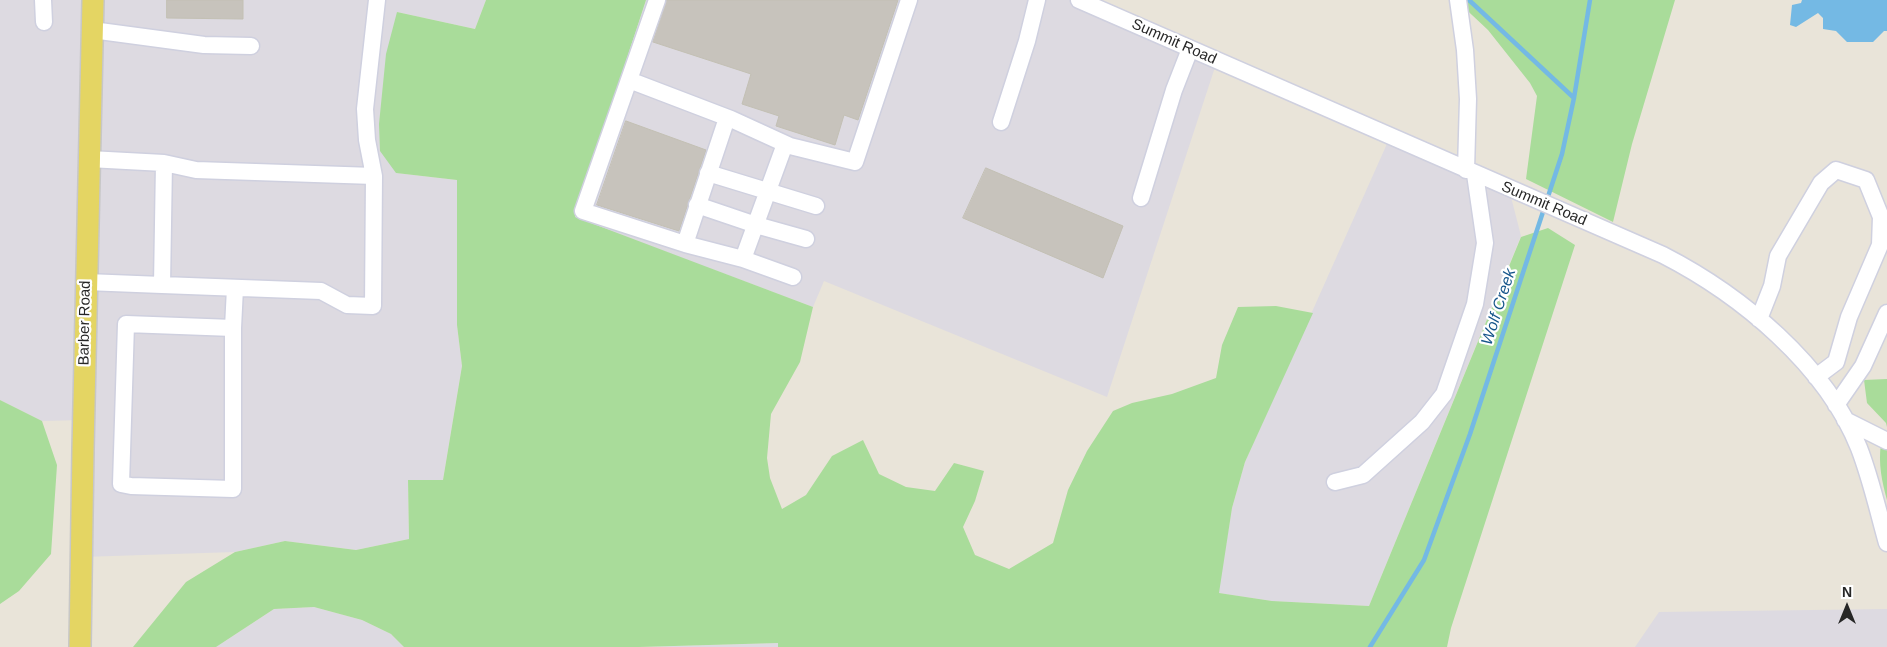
<!DOCTYPE html>
<html>
<head>
<meta charset="utf-8">
<style>
	body { margin:0 }
	#map { position:relative; width:1887px; height:647px; overflow:hidden; background:#e9e4d9; font-family:Arial,sans-serif }
	canvas { display:block }
	.north { position:absolute; left:1822px; top:582px; width:50px; height:50px; -webkit-text-stroke:4px #fff; paint-order:stroke; rotate:0deg; font-size:14px; font-weight:700; line-height:20px; text-align:center; color:#272727 }
	.north::after { content:''; display:block; margin:auto; width:18px; height:22px; background:#272727; clip-path:polygon(50% 0,100% 100%,50% 72%,0 100%) }
</style>
</head>
<body>
<div id="map">
<canvas width="1887" height="647"></canvas>
<div class="north">N</div>
</div>
<script>
const context = document.querySelector('canvas').getContext('2d');
context.lineJoin = 'round';
function fill(path, color) { context.fillStyle = color; context.fill(path, 'evenodd'); }
function stroke(path, color, width, dash) { context.strokeStyle = color; context.lineWidth = width; context.lineCap = dash ? 'butt' : 'round'; context.setLineDash(dash || []); context.stroke(path); }
function drawText(font, color, halo, rows, align = 'center') {
  context.font = font + ' Arial,sans-serif'; context.lineWidth = 4.5; context.setLineDash([]); context.textBaseline = 'middle'; context.strokeStyle = halo; context.fillStyle = color; for (const [text, x, y, turn = 0] of rows) {
    context.save(); context.translate(x, y); context.rotate((+turn || 0) * Math.PI / 180); context.textAlign = isNaN(turn) ? turn : align; if (halo) context.strokeText(text, 0, 0); context.fillText(text, 0, 0); context.restore();
  }
}
fill(new Path2D(`
	M0,0H486L475,29L397,12L396,173L457,180V325L462,366L443,480L408,481L409,539L356,550L285,541L235,552L82,557L83,420L42,421L0,400Z
	M646,0H1079L1217,61L1107,397L824,281L813,307L575,218Z
	M1390,137L1509,189L1521,236L1369,606L1272,601L1218,593L1232,508L1245,462Z
	M314,607L362,620L391,634L404,647H216L274,609Z
	M1887,609V647H1635L1659,612Z
	M778,643V647H639Z`), '#dddae1');
fill(new Path2D(`
	M486,0H646L575,217L813,307L800,362L771,414L767,458L770,478L782,509L806,495L832,456L863,440L879,474L906,487L935,491L954,463L984,471L975,501L963,527L975,555L1009,569L1053,543L1068,490L1087,451L1113,411L1132,403L1172,394L1216,378L1222,345L1238,307L1276,306L1313,313L1245,462L1232,508L1219,593L1272,601L1369,606L1521,237L1548,228L1575,245L1451,628L1447,647H778V643L639,647H404L391,634L362,620L314,607L274,609L216,647H133L186,582L235,552L285,541L356,550L409,539L408,480H443L462,366L457,325V180L396,173L380,151L379,124L386,54L397,12L475,29Z
	M1456,0H1675L1632,144L1613,222L1526,179L1537,96L1530,83L1488,30Z
	M1887,379V427L1886,423L1867,403L1864,380Z
	M0,400L42,421L57,465L51,554L19,591L0,604Z
	M1887,441V500C1882,482 1878,463 1881,444Z`), '#a9dc9a');
fill(new Path2D(`
	M1802,0H1887V31H1884L1873,42H1847L1836,31L1823,29V18L1818,13L1796,27L1790,25L1792,5L1801,3Z`), '#74b9e4');
stroke(new Path2D(`
	M1574,98L1590,0
	M1370,647L1424,560L1470,434L1562,154L1574,98L1469,0`), '#74b9e4', 4.5);
const building = new Path2D(`
	M167,0H243V19L167,18Z
	M667,0H898L858,120L844,115L835,145L776,126L779,116L742,104L751,74L653,42Z
	M626,121L706,150L679,231L597,205Z
	M986,168L1123,226L1103,278L963,218Z`);
fill(building, '#c7c3bc');
stroke(building, '#c3c0b4', 1);
const minor = new Path2D(`
	M43,0L44,22
	M657,0L583,211L685,244L743,259L793,277
	M1079,0L1663,255C1741,295 1826,365 1859,448C1871,479 1878,511 1887,543
	M1458,0L1465,50L1468,99L1466,170
	M92,30L204,45L251,46
	M629,80L731,119L790,146L855,162L909,0
	M1001,122L1027,41L1037,0
	M708,173L816,206
	M374,176L367,140L365,109L377,0
	M1141,198L1174,90L1190,49
	M697,205L756,225L806,239
	M685,244L727,118
	M743,259L785,144
	M86,282L162,285L164,163L89,159
	M162,285L321,291L347,305L373,306L374,176L196,170L164,163
	M1759,319L1772,286L1778,256L1821,183L1836,170L1866,180L1881,217L1880,245L1849,317L1836,362L1816,377
	M233,328V489L131,486L121,484L126,324L233,328L235,288
	M1836,405L1863,366L1887,313
	M1845,420L1887,441
	M1335,482L1363,475L1422,422L1444,394L1475,304L1485,243L1475,174`);
const major = new Path2D(`
	M80,647L83,449L93,0`);
stroke(minor, '#cfd0df', 19);
stroke(major, '#c7c7c7', 24);
stroke(minor, '#fff', 16);
stroke(major, '#e4d563', 21);
drawText('15px', '#272727', '#fff', [
	["Summit Road",1174,42,24],
	["Summit Road",1544,204,23],
	["Barber Road",85,323,-89]
]);
drawText('italic 16px', '#17568b', '#fff', [
	["Wolf Creek",1499,307,-72]
]);
</script>
</body>
</html>
